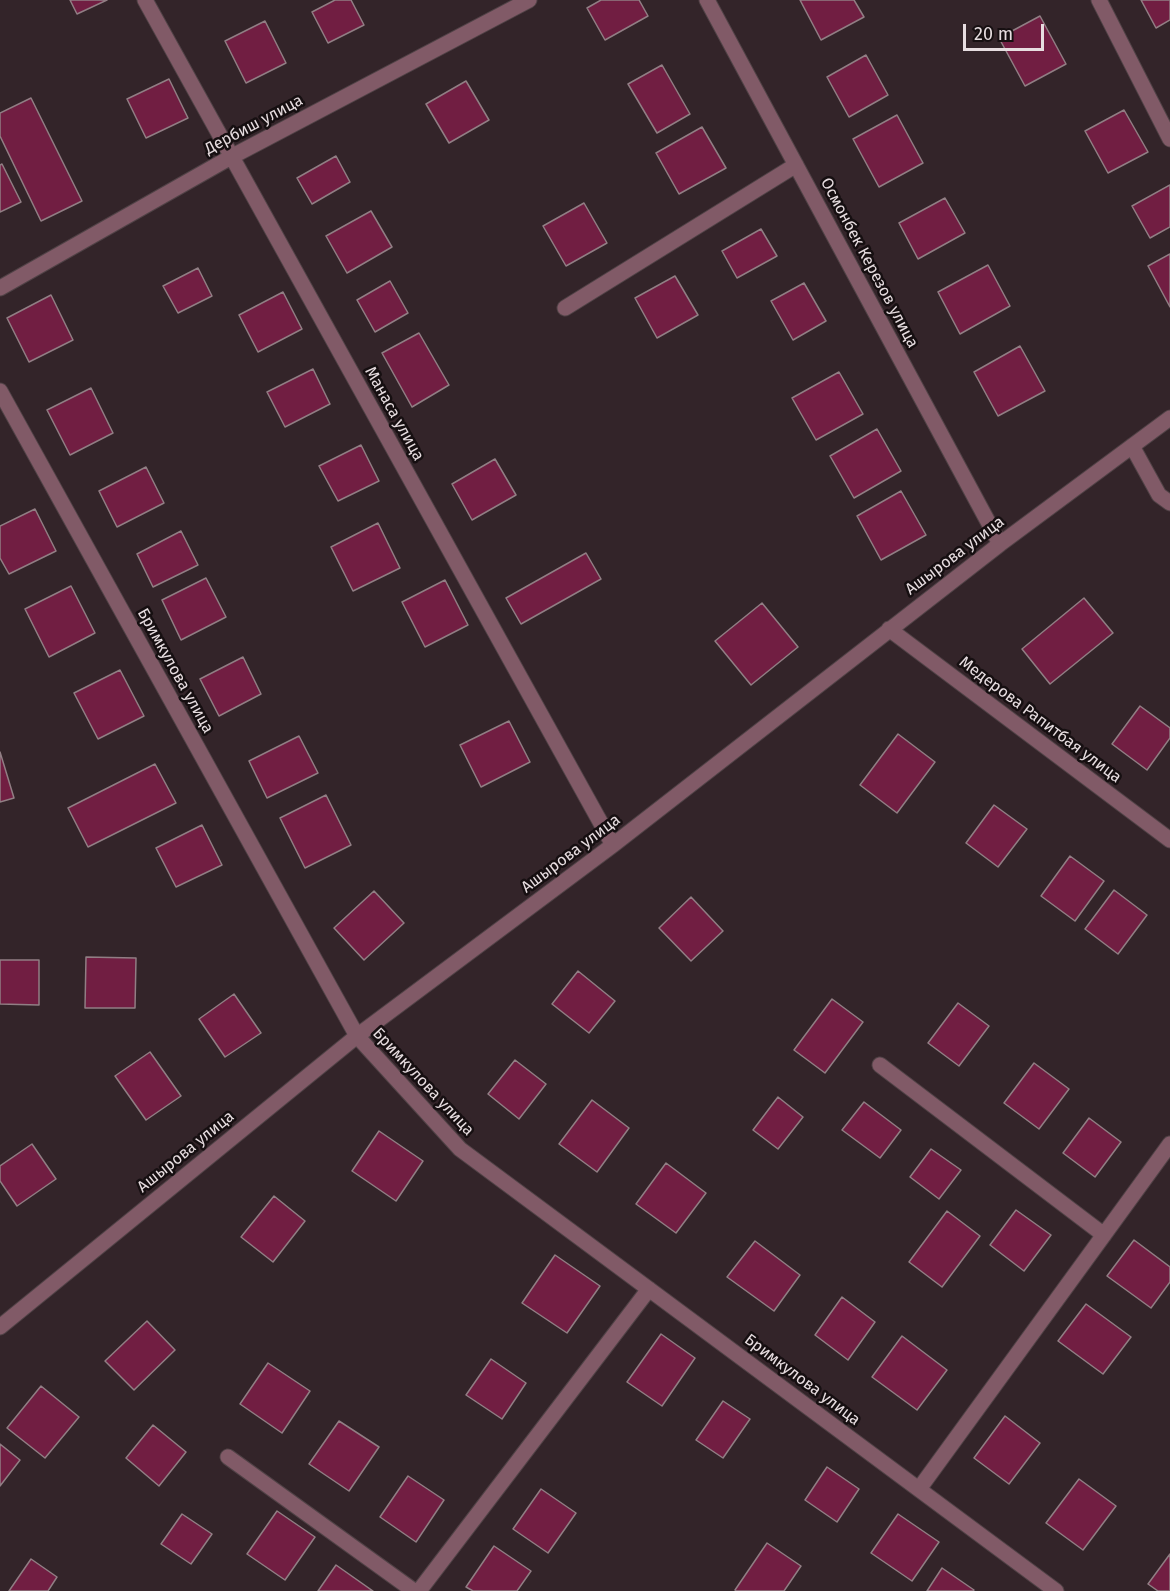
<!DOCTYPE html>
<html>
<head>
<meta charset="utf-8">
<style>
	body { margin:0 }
	#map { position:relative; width:1170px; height:1591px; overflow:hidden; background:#332429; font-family:"Fira Sans",sans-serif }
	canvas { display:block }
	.scale { position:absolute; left:963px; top:24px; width:81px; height:27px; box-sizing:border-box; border:3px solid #e7dde0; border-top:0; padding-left:8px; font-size:18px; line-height:21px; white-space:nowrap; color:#e7dde0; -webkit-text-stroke:4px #160f11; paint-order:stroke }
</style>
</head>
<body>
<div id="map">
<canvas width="1170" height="1591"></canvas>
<div class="scale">20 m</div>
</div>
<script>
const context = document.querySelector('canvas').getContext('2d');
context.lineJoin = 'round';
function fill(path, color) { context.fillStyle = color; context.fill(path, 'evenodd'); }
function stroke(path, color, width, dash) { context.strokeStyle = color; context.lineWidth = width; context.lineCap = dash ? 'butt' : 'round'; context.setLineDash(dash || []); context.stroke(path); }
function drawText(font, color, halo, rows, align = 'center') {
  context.font = font + ' "Fira Sans",sans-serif'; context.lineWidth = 5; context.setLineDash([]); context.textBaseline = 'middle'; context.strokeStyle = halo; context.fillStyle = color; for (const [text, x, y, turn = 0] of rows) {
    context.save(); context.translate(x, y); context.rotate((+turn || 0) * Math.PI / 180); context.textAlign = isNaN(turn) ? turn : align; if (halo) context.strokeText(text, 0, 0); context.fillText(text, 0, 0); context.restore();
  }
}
const building = new Path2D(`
	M70,0H107L77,14Z
	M335,0H351L364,25L328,43L312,12Z
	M601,0H639L648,16L605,40L587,8Z
	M800,0H854L864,17L821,40Z
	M1141,0H1170V20L1156,28Z
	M1040,16L1066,64L1025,86L999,38Z
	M265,21L286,63L246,83L225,41Z
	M866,55L888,95L849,117L827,77Z
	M662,65L690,114L657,133L628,84Z
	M169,79L188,118L146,138L127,99Z
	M466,81L489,120L449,143L426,104Z
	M31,98L82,201L41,221L0,136V113Z
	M1124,110L1148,152L1108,173L1085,131Z
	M897,115L923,163L879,187L853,139Z
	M702,127L726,168L679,194L656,153Z
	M336,156L350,182L312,204L297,178Z
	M2,164L21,202L0,212V165Z
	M1170,185V227L1150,238L1132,206Z
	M945,198L965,233L918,259L899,223Z
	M584,203L607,243L566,266L543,226Z
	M371,211L392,247L347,273L326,236Z
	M761,229L777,256L737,278L722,251Z
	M1170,254V307L1148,266Z
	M988,265L1010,306L960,334L938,292Z
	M198,268L212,296L178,313L163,286Z
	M675,276L698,315L657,338L635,298Z
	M390,281L408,313L375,332L357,300Z
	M804,283L826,321L793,340L771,301Z
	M283,292L302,329L258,352L239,315Z
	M51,295L73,340L29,362L7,318Z
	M419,333L449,385L412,407L382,353Z
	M1020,346L1045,391L998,416L974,372Z
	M313,369L330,404L285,427L267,392Z
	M839,372L863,414L816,440L792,398Z
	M91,388L113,433L70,455L47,410Z
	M877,429L901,471L854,498L830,456Z
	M361,445L379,481L338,501L319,466Z
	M495,459L516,495L472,520L452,484Z
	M146,467L164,503L117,527L99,491Z
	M901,491L926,535L881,560L857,516Z
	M35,509L56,551L9,574L0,558V526Z
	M378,523L400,568L353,591L331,547Z
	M181,531L198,565L153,587L137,554Z
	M586,553L601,579L521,624L506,598Z
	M206,578L226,617L181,640L162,600Z
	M445,580L468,625L425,647L402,602Z
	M71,586L95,633L49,657L25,609Z
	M1084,598L1113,633L1050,684L1022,649Z
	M762,603L798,647L751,685L715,641Z
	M243,657L261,694L219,716L200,679Z
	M120,670L144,716L98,739L74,693Z
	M1140,706L1170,728V738L1147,770L1112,744Z
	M509,721L530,762L481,787L460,745Z
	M898,734L935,762L897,813L860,785Z
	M299,736L318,773L267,798L249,761Z
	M0,752L14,798L0,802Z
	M155,764L176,803L88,847L68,808Z
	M326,795L351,845L305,868L280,818Z
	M994,805L1027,829L998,867L966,843Z
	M202,825L222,865L176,887L156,848Z
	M1070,856L1104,881L1075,921L1041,896Z
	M1114,890L1147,915L1118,954L1085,929Z
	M374,891L404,923L364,960L334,928Z
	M691,897L723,931L691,961L659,928Z
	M86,957L136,958L135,1008H85Z
	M0,960H39V1005L0,1004Z
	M578,971L615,1001L589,1033L552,1004Z
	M234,994L261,1033L225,1057L199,1019Z
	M832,999L863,1022L825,1073L794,1050Z
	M958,1003L989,1026L959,1066L928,1043Z
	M150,1052L181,1096L146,1120L115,1076Z
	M515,1060L546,1084L519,1119L488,1094Z
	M1034,1063L1069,1089L1039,1129L1004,1103Z
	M778,1097L803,1117L778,1149L753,1130Z
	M592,1100L629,1128L597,1172L559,1144Z
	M864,1102L901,1130L880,1158L842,1130Z
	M1089,1118L1121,1142L1095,1177L1063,1153Z
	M379,1131L423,1161L396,1201L352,1171Z
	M32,1144L56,1179L17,1206L0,1181V1166Z
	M931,1149L961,1170L939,1199L910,1177Z
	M666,1163L706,1193L676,1233L636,1204Z
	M274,1196L305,1221L273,1262L241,1237Z
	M1016,1210L1051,1235L1024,1271L990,1245Z
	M947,1211L980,1236L942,1287L909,1262Z
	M1134,1240L1170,1267V1282L1151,1308L1107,1276Z
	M755,1241L800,1275L774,1311L727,1277Z
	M555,1255L600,1286L567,1333L522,1303Z
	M842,1297L875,1322L848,1360L815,1335Z
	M1086,1304L1131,1337L1103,1374L1058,1341Z
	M147,1321L175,1350L134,1390L105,1361Z
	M661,1334L695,1358L662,1406L627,1382Z
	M902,1336L947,1370L917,1410L872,1377Z
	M491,1359L526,1383L502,1419L466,1395Z
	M268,1363L310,1391L282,1433L240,1404Z
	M41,1386L79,1417L45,1458L7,1428Z
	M723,1401L750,1419L723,1458L696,1440Z
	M1005,1416L1040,1443L1009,1484L974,1458Z
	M339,1421L379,1447L349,1491L309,1464Z
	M153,1425L186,1452L159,1486L126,1458Z
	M0,1444L20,1460L0,1486Z
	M827,1467L859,1489L837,1522L805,1500Z
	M408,1476L444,1500L416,1542L380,1517Z
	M1079,1479L1116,1506L1083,1550L1046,1523Z
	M541,1489L576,1513L548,1553L513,1529Z
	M277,1511L315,1537L285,1580L247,1554Z
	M182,1514L212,1534L191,1564L161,1544Z
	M898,1514L939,1542L912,1581L871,1553Z
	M767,1543L801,1566L784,1591H736L735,1590Z
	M494,1546L531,1571L517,1591H473L466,1587Z
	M1170,1554V1591H1158L1148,1584Z
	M31,1559L57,1577L48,1591H9Z
	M336,1565L373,1591H318Z
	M942,1568L974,1590L973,1591H927Z`);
fill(building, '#711e42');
stroke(building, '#917e84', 1.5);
const minor = new Path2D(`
	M145,0L613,845
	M707,0L1000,544
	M1099,0L1170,139
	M0,288L231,157L529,0
	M565,308L796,165
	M0,391L357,1036L460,1149L1056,1591
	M1132,446L1159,495L1170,503
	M889,629L1170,840
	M880,1065L1104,1235
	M0,1327L357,1036L613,845L1000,544L1170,418
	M228,1457L414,1591
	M919,1489L1170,1144
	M419,1591L649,1289`);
stroke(minor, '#504246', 17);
stroke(minor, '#815a67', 15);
drawText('16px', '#e7dde0', '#160f11', [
	["Дербиш улица",254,125,-28],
	["Осмонбек Керезов улица",869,263,62],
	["Манаса улица",394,414,61],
	["Ашырова улица",955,556,-37],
	["Бримкулова улица",175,671,61],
	["Медерова Рапитбая улица",1040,720,37],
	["Ашырова улица",571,854,-37],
	["Бримкулова улица",423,1082,47],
	["Ашырова улица",186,1152,-39],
	["Бримкулова улица",802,1380,37]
]);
</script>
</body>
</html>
